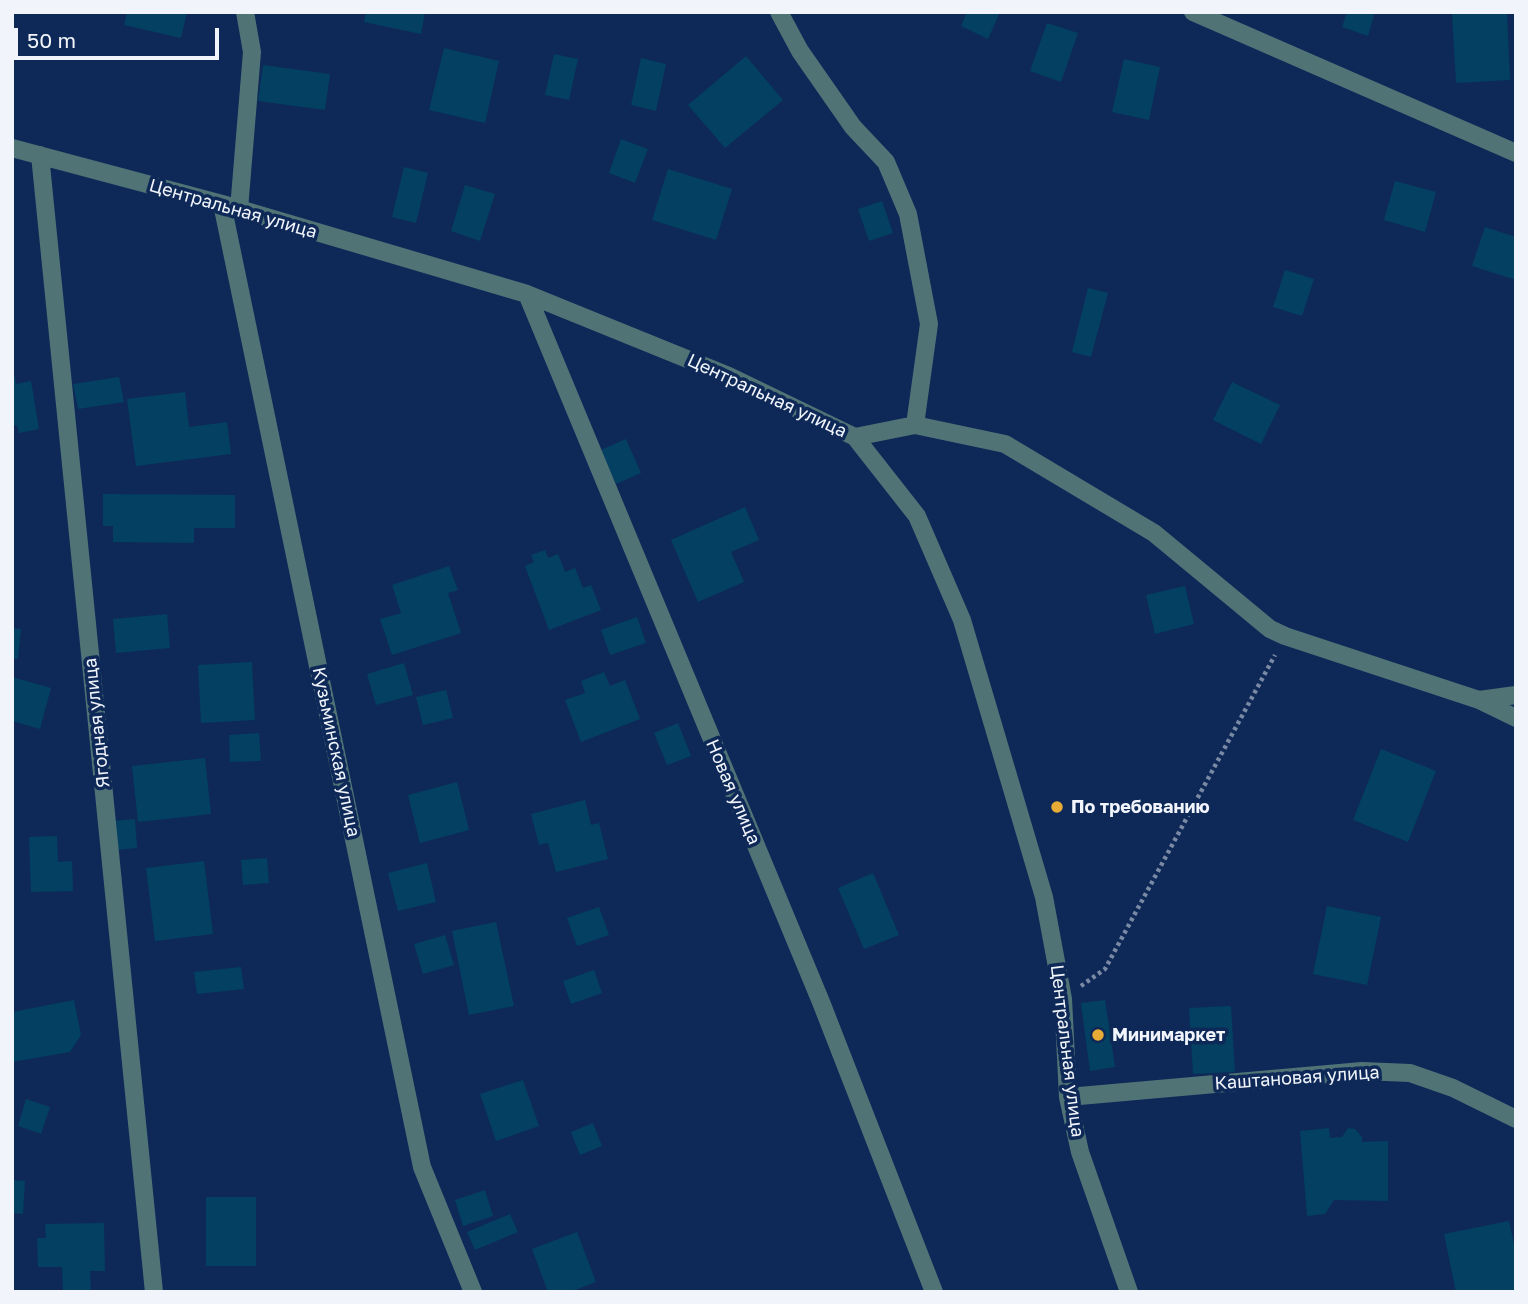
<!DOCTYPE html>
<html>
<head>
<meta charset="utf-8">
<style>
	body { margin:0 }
	#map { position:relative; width:1528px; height:1304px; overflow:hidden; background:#0e2958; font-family:"Golos Text",sans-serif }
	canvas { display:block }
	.frame { position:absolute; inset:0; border:14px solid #f1f5fb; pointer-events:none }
	.scale { position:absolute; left:14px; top:28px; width:205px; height:32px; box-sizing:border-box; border:4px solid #f1f5fb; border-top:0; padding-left:9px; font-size:21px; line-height:24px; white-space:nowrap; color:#f1f5fb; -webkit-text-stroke:5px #0e2958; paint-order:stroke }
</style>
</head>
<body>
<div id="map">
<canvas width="1528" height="1304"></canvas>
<div class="frame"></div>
<div class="scale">50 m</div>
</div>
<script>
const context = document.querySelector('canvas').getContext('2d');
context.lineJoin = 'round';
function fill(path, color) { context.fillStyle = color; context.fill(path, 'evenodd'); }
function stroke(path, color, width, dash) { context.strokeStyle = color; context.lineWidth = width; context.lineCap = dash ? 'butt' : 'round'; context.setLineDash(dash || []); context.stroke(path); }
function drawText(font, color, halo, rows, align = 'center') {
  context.font = font + ' "Golos Text",sans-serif'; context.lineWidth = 7; context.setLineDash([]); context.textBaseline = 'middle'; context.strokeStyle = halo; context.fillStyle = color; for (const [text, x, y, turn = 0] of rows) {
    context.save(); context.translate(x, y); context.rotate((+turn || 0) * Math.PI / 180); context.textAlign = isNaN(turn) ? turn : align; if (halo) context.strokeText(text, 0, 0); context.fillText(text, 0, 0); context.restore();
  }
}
fill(new Path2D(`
	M127,12H187L181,38L124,25Z
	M366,12H425L421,34L364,22Z
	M967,12H1000L988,39L961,26Z
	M1347,12H1375L1368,36L1342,27Z
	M1494,12H1507L1510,80L1456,83L1452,14Z
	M1047,23L1078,33L1061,82L1030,71Z
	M444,48L499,61L485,123L429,110Z
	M554,54L578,59L569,100L545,95Z
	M746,56L783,100L725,148L688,105Z
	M641,58L666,64L656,111L631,105Z
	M1124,59L1160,67L1149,120L1112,112Z
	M263,65L330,74L325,110L258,101Z
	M621,139L648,149L635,183L609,173Z
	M404,167L428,173L416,223L392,217Z
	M668,169L732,189L716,240L652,220Z
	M1395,181L1436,192L1425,232L1384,220Z
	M465,185L495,194L480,241L451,231Z
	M882,201L893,233L869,241L858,209Z
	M1485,227L1516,237V280L1472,266Z
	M1285,270L1314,279L1302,316L1273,307Z
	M1088,288L1108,293L1091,357L1072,352Z
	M12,372H14L16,384L31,381L39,429L19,433L17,425L12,426Z
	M119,377L124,402L78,409L73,384Z
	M1232,382L1280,405L1261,444L1213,420Z
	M185,392L189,427L227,422L231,454L136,466L127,399Z
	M626,439L641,473L616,484L601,450Z
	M103,494L235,495V528H194V543L113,542V526H103Z
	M745,507L759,540L731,552L744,582L698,602L671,540Z
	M545,550L548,558L558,554L565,572L575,568L583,588L591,585L601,610L549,630L525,566L534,562L531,555Z
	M449,566L458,590L448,593L461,633L392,655L380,619L401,613L392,585Z
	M1185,586L1194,624L1155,634L1146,595Z
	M167,614L170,648L116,653L113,619Z
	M637,617L646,643L610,655L601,630Z
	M12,628L21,629L18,659H12Z
	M252,662L255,720L201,723L198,665Z
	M404,663L413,695L376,705L367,674Z
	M604,672L610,686L625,680L640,719L581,742L565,700L585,693L581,681Z
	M12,677L51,688L40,729L12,721Z
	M446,690L453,718L423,725L416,697Z
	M678,723L691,756L667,765L654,733Z
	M259,733L261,761L230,762L229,735Z
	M1381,749L1436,771L1408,842L1353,820Z
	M205,758L211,814L138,822L132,766Z
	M457,782L469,830L420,843L408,795Z
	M585,800L591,825L599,823L608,859L556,872L548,843L539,845L531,814Z
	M135,819L137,848L115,850L112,821Z
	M57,836L58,862L72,861L73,891L31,892L29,837Z
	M267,858L269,883L243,885L241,860Z
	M204,861L213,934L155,941L146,868Z
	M427,863L436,902L398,911L388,873Z
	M873,873L899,935L864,949L838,888Z
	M1327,906L1381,917L1367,985L1313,974Z
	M599,907L609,935L577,946L567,918Z
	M496,922L514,1006L469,1015L452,931Z
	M445,935L454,965L423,974L414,944Z
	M241,967L244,989L197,994L194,972Z
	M594,970L602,993L571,1004L563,981Z
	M74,1000L81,1035L70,1052L12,1062V1012Z
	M1105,1000L1115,1067L1090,1071L1081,1003Z
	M1231,1006L1235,1072L1193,1074L1189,1008Z
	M523,1080L539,1126L496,1141L480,1094Z
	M26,1099L50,1107L41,1134L18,1126Z
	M593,1123L602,1146L580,1155L571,1132Z
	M1329,1128L1330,1138L1342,1137L1348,1128L1355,1129L1362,1137V1142L1388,1141V1201L1334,1200L1325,1214L1307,1216L1300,1131Z
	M12,1180L25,1181L23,1214L12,1213Z
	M485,1190L493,1216L463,1226L455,1200Z
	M206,1197H256V1266H206Z
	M510,1214L518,1232L475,1250L467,1232Z
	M1509,1221L1516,1253V1292H1456L1444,1234Z
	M104,1223L105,1271H90L91,1292H63L62,1267H38L37,1238H46L45,1224Z
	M577,1232L596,1282L570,1292H548L532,1249Z`), '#034061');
stroke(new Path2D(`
	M1081,986L1105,969L1275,655`), '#7a8aa5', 4.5, [3.5, 3.5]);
stroke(new Path2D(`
	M779,12L800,51L853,127L886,162L908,214L929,324L915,425
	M1193,12L1516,153
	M12,148L222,204L527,294L729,376L855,437L917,516L962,620L1044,897L1063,999L1068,1097L1080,1152L1129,1292
	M40,155L154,1292
	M222,204L422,1167L473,1292
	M239,209L252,52L245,12
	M527,294L821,1002L934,1292
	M855,437L915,425L1005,444L1154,533L1270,629L1285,636L1479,700L1516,718
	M1479,700L1516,695
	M1068,1097L1362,1071L1410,1073L1453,1088L1516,1119`), '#507476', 18);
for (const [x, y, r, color] of [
	[1057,807,7,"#e7ac36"],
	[1098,1035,7,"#e7ac36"]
]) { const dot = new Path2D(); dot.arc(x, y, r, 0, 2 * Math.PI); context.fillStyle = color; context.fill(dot); stroke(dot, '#0e2958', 2.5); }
drawText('18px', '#f1f5fb', '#0e2958', [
	["Центральная улица",233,209,16],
	["Центральная улица",767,396,25],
	["Ягодная улица",97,723,-96],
	["Кузьминская улица",336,752,78],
	["Новая улица",733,792,67],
	["Центральная улица",1067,1051,83],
	["Каштановая улица",1297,1078,-4]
]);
drawText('bold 18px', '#f1f5fb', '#0e2958', [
	["По требованию",1071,807],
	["Минимаркет",1112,1035]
], 'left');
</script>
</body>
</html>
